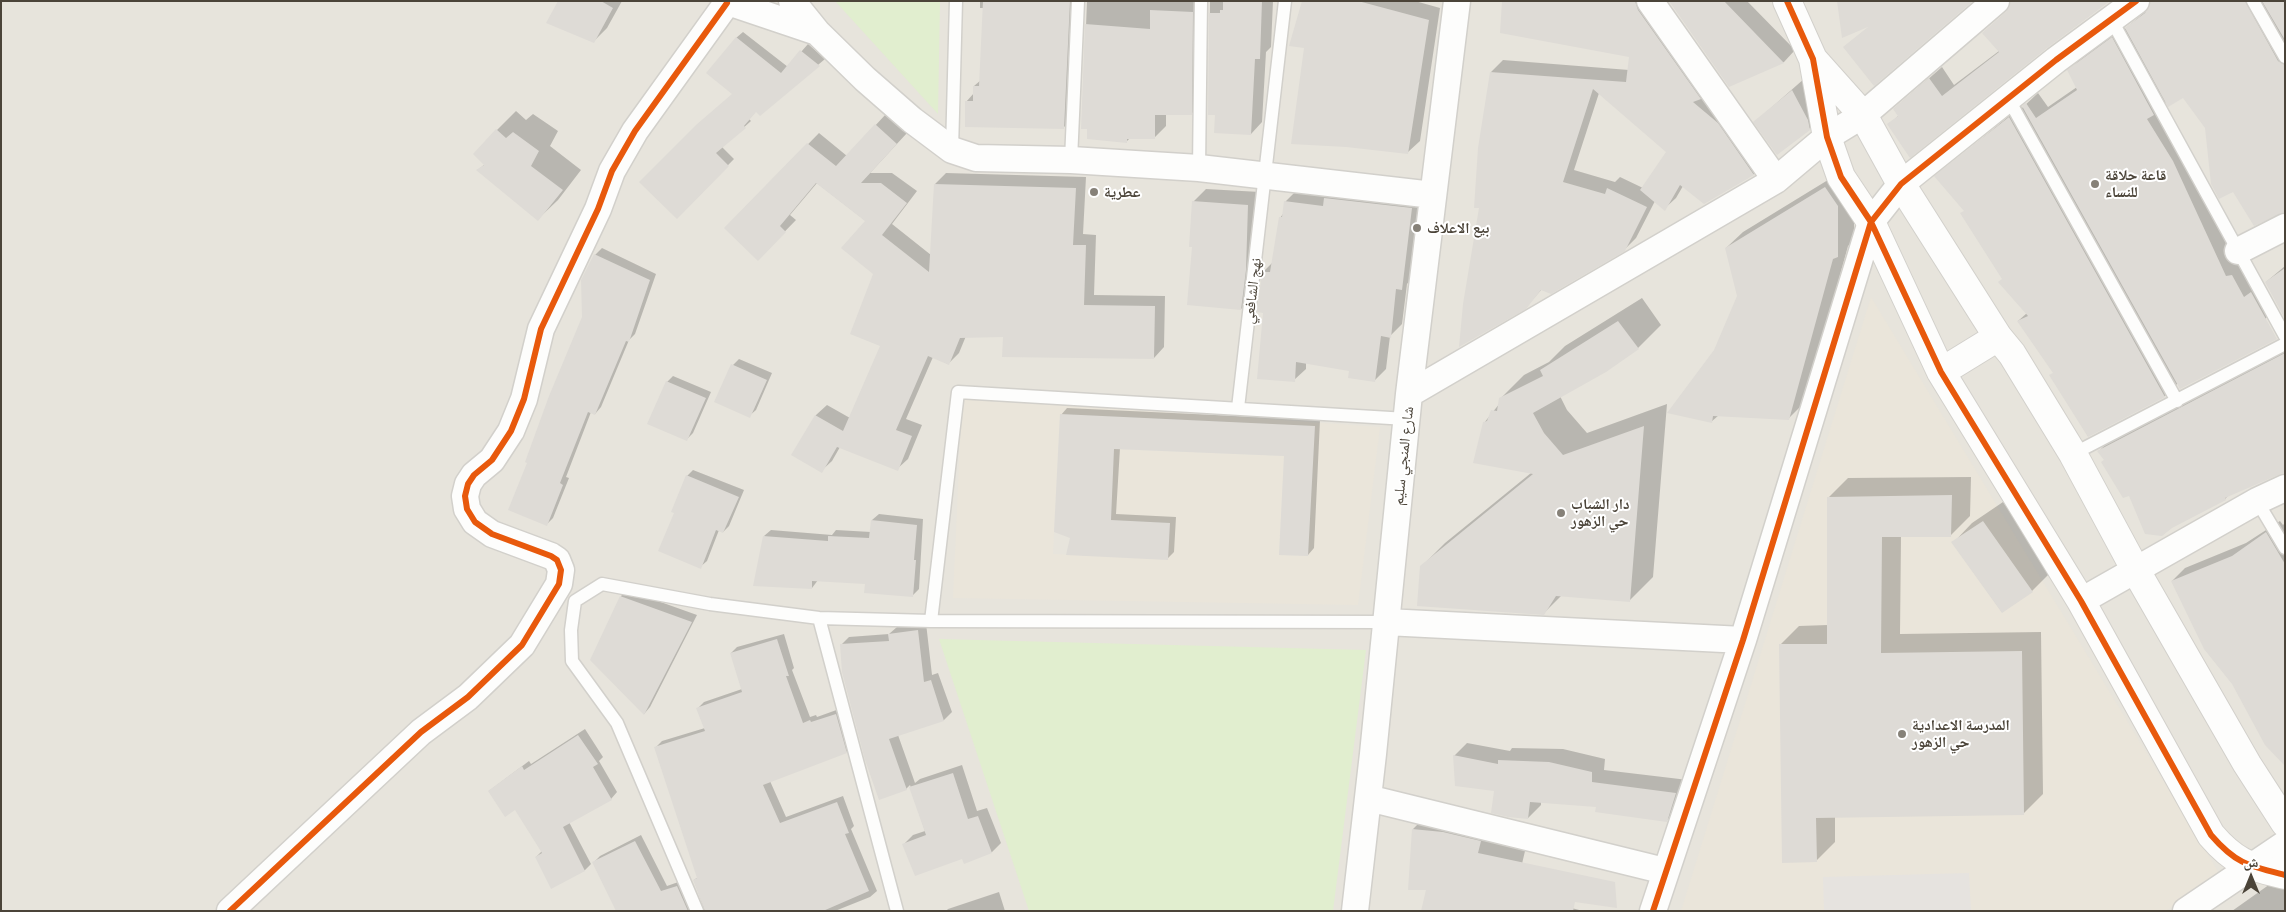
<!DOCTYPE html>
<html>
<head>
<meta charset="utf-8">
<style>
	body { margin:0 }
	#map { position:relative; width:2286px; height:912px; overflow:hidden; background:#f4f2ee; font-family:"Exo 2","Noto Naskh Arabic",sans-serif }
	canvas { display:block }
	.frame { position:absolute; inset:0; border:2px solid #4b4439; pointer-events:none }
	.north { position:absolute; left:2226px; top:852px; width:50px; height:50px; -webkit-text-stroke:4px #fff; paint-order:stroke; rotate:0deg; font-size:14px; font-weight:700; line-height:20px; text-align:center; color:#4b4439 }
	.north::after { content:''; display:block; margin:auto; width:18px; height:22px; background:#4b4439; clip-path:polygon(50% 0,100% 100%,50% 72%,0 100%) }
</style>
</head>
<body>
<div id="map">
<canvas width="2286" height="912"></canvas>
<div class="frame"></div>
<div class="north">ش</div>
</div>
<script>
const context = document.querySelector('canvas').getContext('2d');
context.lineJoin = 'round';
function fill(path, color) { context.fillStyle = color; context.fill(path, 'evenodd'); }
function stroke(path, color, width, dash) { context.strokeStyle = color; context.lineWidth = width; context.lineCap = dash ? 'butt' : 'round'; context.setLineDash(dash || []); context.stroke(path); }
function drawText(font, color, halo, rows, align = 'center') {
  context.font = font + ' "Exo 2","Noto Naskh Arabic",sans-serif'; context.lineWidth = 4; context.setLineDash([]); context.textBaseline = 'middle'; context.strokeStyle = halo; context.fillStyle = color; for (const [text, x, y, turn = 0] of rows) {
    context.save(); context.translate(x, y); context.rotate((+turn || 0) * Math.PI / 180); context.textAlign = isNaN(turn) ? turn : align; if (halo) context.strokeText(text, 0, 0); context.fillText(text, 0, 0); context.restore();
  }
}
fill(new Path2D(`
	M1,1H2285V911H1Z`), '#e7e4dc');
fill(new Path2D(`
	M1871,297L2219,873L2166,911H1681Z
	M962,398L1380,427L1358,605L953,598ZM1060,414L1315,426L1308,556L1279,555L1284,456L1114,449L1111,520L1170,523L1168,559L1053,554Z`), '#eae5da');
fill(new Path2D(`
	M835,1H940L938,114Z
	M939,639L1366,650L1333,911H1029Z`), '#e1eecf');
fill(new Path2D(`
	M1969,873L1971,911H1824L1823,877Z`), '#e6e3df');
fill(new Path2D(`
	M560,1H622L607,28L594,41Z
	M980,1H1080L1075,116L1064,127L966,102L974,93V86L981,80L984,8H980Z
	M1087,1H1204L1203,102L1191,114L1166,113V126L1154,138H1130L1127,141L1089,128H1082Z
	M1210,1H1273L1271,47L1266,52L1262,122L1251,134L1216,114H1209Z
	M1303,1H1415L1440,8L1420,141L1408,152L1305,47Z
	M1503,1H1652L1765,163L1754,174L1704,203L1683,186L1676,198L1664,209L1655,201L1636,238L1624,250L1542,289L1525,308L1481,207L1491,72L1503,60L1629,70L1631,56ZM1599,93L1668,152L1643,188L1620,177L1615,182L1574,170Z
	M1670,1H1747L1795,50L1784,62L1729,85Z
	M2152,1H2285V211L2206,127L2183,96L2167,101L2159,109L2184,149L2238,265L2244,264L2272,312L2261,323L2178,383L2165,396L2088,436L2054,372L2018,321L2027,313L2003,278L1965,210L1936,177L2021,106L2022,108L2038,93L2048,107L2077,87L2069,71L2080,59L2124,27L2125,29L2151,7Z
	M2010,9L2046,47L1889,125L1899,115L1894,109L1942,67L1954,85L1999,51L1984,33Z
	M743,32L788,67L808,44L825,59L760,114L756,111L749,119L751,121L722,147L734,159L677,217L733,94L736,38Z
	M1805,78L1822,116L1809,129L1755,122Z
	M516,111L526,120L533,114L558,131L550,146L581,170L558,200L538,219L478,170L485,164L497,130Z
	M886,114L907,133L870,173H892L917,191L892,224L931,255L935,184L946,173L1086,177L1083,234L1096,235L1094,295L1165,296L1164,347L1154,358L1004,336H966L959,353L948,364L933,357L906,419L922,425L908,459L897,469L840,447L832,461L821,471L793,455L816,415L827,405L850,418L882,345L875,273L866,221L817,183L790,215L796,220L758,259L726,228L819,133L847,156Z
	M1841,172L1854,190V240L1848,246L1805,402L1789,418L1719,415L1711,422L1738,297L1726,248L1743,232Z
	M1206,189L1260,192L1254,296L1241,309L1194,246L1193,202Z
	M1297,190L1423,196L1413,277L1407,284L1402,324L1390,336L1386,369L1375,380L1350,370L1306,362V369L1294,380L1264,312L1263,272L1273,262L1280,218L1283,214L1285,202Z
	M602,248L656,274L635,334L629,340L601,407L595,414L591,412L566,477L569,478L553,518L547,524L595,255Z
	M2285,266V307L2266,282Z
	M1642,298L1661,325L1638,348L1560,396L1567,410L1587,433L1667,404L1653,577L1629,601L1562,595L1544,613L1421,567L1445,543L1531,473L1484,423L1500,403V399L1524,375L1549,362L1565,346Z
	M2285,348V471L2229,495L2225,499L2129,495L2099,451L2112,438Z
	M739,359L772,373L756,410L749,416L733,365Z
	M673,376L711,392L693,433L687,439L667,382Z
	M1067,408L1320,420L1314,548L1308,555L1286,455L1120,448L1116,514L1176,517L1174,552L1168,558L1071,537L1061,415Z
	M693,470L744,490L729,526L723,532L719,530L707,561L700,567L675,512L687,476Z
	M1971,477L1970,516L1951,535L1901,536L1900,634L2041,632L2043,794L2024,813L1835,816V842L1816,861L1780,645L1799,626L1828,625V498L1848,478Z
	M2003,502L2052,571L2032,591L2002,612L1953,543L1972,523Z
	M879,514L923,519L919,589L912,596L866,583L818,580L812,588L764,536L771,530L832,535L836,530L871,532L872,520Z
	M2280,521L2283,525L2285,523V764L2172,581L2185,568L2246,543Z
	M627,590L697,615L650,707L644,714L621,596Z
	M926,623L932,675L938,673L952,712L944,720L898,735L915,783L920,779L962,765L977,811L987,808L1001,843L992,852L964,862L963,858L904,844L913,835L925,831L910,785L906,789L841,645L849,637L889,634L897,627Z
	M784,634L794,668L792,670L810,717L816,715L817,717L842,708L852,746L846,752L770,781L786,817L843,796L854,826L851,829L877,891L870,897L835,911H705L694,880L698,877L656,747L662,741L705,728L698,708L704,702L742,689L731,653L737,647Z
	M585,729L603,757L599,761L617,792L611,799L569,822L591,864L585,870L552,887L536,857L542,851L516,808L489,791L529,761L531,764Z
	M1467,743L1510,751L1512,748L1563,749L1605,759L1604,770L1688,780L1679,808L1666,821L1598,806L1541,801V805L1528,818L1454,756Z
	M1428,814L1526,847L1515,893L1583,911H1422L1427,889L1413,829Z
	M641,835L667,886L684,880L698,911H619L594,862L600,856Z
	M2280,877L2285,882V911H2232Z
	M999,892L1005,911H946L948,909Z`), '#0003');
fill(new Path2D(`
	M558,1H601L613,8L594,43L546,23Z
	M983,1H1070L1064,129L965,127V101H973V86H979Z
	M1223,1H1262L1260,59H1255L1251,135L1214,133L1215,115H1208L1209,13H1220V10H1223Z
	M1302,1H1358L1429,20L1408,154L1346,147L1291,144L1304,48L1289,46Z
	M1502,1H1635L1638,10L1701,99L1693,102L1718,123L1754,175L1704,204L1680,185L1665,211L1640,190L1666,152L1593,89L1563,182L1605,194L1607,188L1647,207L1625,251L1551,294L1541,290L1526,309L1459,347L1463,304L1479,208H1474L1478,148L1490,72L1626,82L1629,57L1500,33Z
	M1669,1H1724L1784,63L1729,87Z
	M1837,1H1973L1874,86L1843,47L1868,27L1842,38Z
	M2011,1H2110L2047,48L1910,158L1887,124L1898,116L1893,109L1929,78L1942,96L1999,52L1982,33L2006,12Z
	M2151,1H2245L2278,61L2285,65V212L2254,226L2233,192L2219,199L2211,184L2205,128L2183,98L2168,107L2125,28L2145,13Z
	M2262,1H2285V40Z
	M1150,10L1193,12L1192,115H1155V139H1127V143L1087,139V129H1081L1085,24L1150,29Z
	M736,37L781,73L800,50L820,66L760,116L756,112L744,126L746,128L716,153L729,166L677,219L639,182L696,125L732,94L706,73Z
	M2112,37L2154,115L2147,119L2173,161L2226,276L2232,275L2244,297L2251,292L2277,339L2180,389L2022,106L2026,103L2036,118L2077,90L2067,70Z
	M1792,90L1808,120L1810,130L1777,155L1753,122Z
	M2009,117L2165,397L2088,437L2049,375L2053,373L2017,321L2028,316L1998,282L2002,279L1960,213L1964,211L1934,176Z
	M875,124L897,144L861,183H881L907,203L882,235L929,272L934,184L1076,188L1073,245H1086L1084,305L1155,306L1154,359L1002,357L1003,337L960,338L949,365L928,356L896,430L912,436L898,471L837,447L822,473L791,455L815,415L843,431L880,346L850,334L873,274L841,248L865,221L816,183L780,226L786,232L758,261L724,228L807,143L836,166Z
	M496,129L506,138L513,132L539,151L531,166L563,190L538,221L476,170L484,165L473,154Z
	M1825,187L1838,206V257L1833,259L1789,420L1713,416L1712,423L1667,413L1714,350L1737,296L1725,248Z
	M1324,198L1412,208L1402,290L1396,289L1391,338L1381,336L1375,382L1348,378L1349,371L1296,362L1295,382L1257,379L1263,313L1257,312L1262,272H1270L1279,217H1282L1284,201L1323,206Z
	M1192,201L1248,205L1246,270L1241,310L1187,305L1192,247H1189Z
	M594,254L650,280L629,342L626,341L595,415L588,412L560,483L563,485L547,526L508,510L527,463L525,462L549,396L582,317L581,280Z
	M2285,268V319L2265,282Z
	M1618,321L1639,349L1606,372L1533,413L1544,433L1563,455L1644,426L1630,602L1556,596L1544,615L1417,606L1420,566L1533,474L1473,463L1483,422L1487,421L1491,410L1497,411L1499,398L1543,376L1540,370Z
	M2285,353V472L2225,498L2226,500L2172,528L2162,536L2145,534L2129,496L2123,498L2101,462L2104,460L2097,451Z
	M731,364L767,380L750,418L714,402Z
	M666,381L706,398L687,441L647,424Z
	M1060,414L1315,426L1308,556L1279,555L1284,456L1114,449L1111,520L1170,523L1168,560L1066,555L1070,538L1054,532Z
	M686,475L739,497L723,533L716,530L701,569L658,551L674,513L671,512Z
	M1952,495L1951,537H1882L1881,653L2022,651L2024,815L1816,818L1817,862L1782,863L1779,644H1827V497Z
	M871,520L917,525L914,560H916L913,597L864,593L865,584L812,581V589L753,586L763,536L828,541V536L869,538Z
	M1983,521L2033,592L2002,613L1951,542Z
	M2266,532L2285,564V766L2265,745L2232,684L2204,649L2171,581L2232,556Z
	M620,596L692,622L644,715L590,660Z
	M918,630L924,682L931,680L944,721L889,739L907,790L879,800L865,760L842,672L840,644L889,641L888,634Z
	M777,639L789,676H786L803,723L810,720L811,722L836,714L847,753L763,785L780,823L837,802L849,833L845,834L869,891L823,911H705L693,880L697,878L654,747L705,731L696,708L742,692L730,653Z
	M578,735L598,764L593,767L612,800L563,827L585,871L551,889L535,857L542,853L515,810L505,817L488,791L522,766L524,770Z
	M1453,755L1498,764V760L1549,762L1592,772V782L1676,793L1667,822L1595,812L1596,807L1530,802L1528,819L1508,817L1491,813L1494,791L1455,786Z
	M953,773L968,819L978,816L992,853L964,864L962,859L915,876L902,844L926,835L909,787Z
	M1412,829L1443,832L1481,841L1478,853L1615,882L1617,908L1575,902L1573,911H1421L1426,890H1408Z
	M635,841L661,891L677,886L688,911H616L592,862Z`), '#dedbd6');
const service = new Path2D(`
	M2253,1L2285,57
	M2111,19L2285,336
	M2009,100L2177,401
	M952,150L956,1
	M1071,160L1078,1
	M1199,168L1201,1
	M1238,408L1285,1
	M2073,454L2285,344
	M2257,501L2285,548
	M819,618L897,911
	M931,621L958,392L1407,419
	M697,911L617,723L572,661L571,630L575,601L602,584L710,604L819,618L931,621L1386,622`);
const minor = new Path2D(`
	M725,1L817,32L865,79L912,120L952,150L976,158L1071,160L1199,168L1433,195
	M792,1L817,32
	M1650,1L1776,180
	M2238,251L2285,227
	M1409,394L1776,180L1827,137L1863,115L1996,1
	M2081,601L2257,501L2285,488
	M1386,622L1743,640
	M1368,798L1665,871
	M230,911L421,732L468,697L522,645L559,584L561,570L557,560L551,556L492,534L475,522L467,509L465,496L468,484L474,475L492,460L511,431L524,399L541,329L598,209L612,171L635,131L727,3
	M1355,911L1373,754L1409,394L1457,1
	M1653,911L1743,640L1871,222L1901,184L2056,60L2136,1
	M2186,911L2285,844`);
const tertiary = new Path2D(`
	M1787,1L1813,59L1827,137L1841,177L1871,222L1941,372L2081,601L2211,835C2236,864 2249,866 2285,875
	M1813,59L1863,115L1901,184L1998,337L2012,354L2073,454L2135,569L2247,764L2285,823
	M1941,372L1998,337`);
stroke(service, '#d2d0cb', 15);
stroke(minor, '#d2d0cb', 29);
stroke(tertiary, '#d2d0cb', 30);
stroke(service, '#fdfdfc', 12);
stroke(minor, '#fdfdfc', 26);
stroke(tertiary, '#fdfdfc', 28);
stroke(new Path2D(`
	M1787,1L1813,59L1827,137L1841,177L1871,222L1941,372L2081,601L2211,835C2236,864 2249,866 2285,875
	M230,911L421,732L468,697L522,645L559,584L561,570L557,560L551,556L492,534L475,522L467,509L465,496L468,484L474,475L492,460L511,431L524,399L541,329L598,209L612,171L635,131L727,3
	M1653,911L1743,640L1871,222L1901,184L2056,60L2136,1`), '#e8590c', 6);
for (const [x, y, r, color] of [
	[2095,184,5,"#868178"],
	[1094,192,5,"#868178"],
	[1417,228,5,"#868178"],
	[1561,513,5,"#868178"],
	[1902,734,5,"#868178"]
]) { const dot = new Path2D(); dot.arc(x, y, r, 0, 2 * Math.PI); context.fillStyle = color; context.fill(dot); stroke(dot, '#fff', 2); }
drawText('bold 15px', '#4b4439', '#fff', [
	["قاعة حلاقة",2105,175],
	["للنساء",2105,192],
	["عطرية",1104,192],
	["بيع الاعلاف",1427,228],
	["دار الشباب",1571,504],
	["حي الزهور",1571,521],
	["المدرسة الاعدادية",1912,725],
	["حي الزهور",1912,742]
], 'left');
drawText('15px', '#4b4439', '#fff', [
	["نهج الشافعي",1252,291,-83],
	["شارع المنجي سليم",1403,456,-84]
]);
</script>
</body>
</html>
